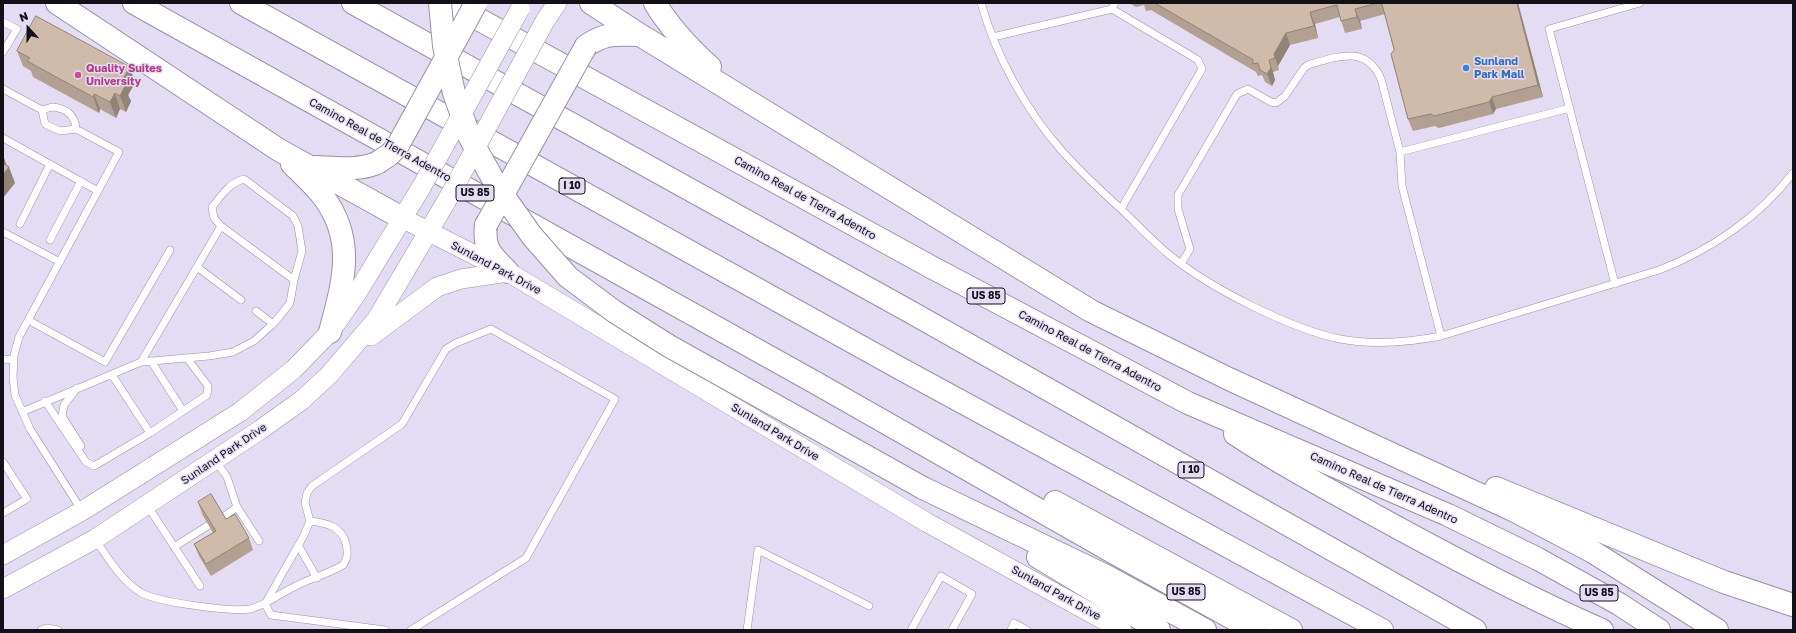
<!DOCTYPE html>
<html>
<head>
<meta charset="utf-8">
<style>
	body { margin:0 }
	#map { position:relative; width:1796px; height:633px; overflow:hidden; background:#e4dcf3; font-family:"Golos Text",sans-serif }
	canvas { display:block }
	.frame { position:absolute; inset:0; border:4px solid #131018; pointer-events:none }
	.north { position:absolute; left:8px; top:8px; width:40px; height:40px; -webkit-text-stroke:3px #e4dcf3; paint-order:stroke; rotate:339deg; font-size:11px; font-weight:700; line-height:16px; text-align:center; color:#131018 }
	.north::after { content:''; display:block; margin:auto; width:14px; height:18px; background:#131018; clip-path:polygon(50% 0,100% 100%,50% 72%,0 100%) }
</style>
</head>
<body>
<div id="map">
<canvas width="1796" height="633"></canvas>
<div class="frame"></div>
<div class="north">N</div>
</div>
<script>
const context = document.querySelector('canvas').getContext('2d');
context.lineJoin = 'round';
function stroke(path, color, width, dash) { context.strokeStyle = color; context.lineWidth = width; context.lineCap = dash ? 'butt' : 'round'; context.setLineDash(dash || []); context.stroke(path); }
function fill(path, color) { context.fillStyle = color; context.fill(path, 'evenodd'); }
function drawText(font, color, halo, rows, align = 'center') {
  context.font = font + ' "Golos Text",sans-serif'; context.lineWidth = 3; context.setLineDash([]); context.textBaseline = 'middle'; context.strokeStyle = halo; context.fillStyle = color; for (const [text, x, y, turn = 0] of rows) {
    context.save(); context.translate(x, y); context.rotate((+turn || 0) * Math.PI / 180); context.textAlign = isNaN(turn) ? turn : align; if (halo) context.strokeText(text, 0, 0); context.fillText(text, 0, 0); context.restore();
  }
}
const lane = new Path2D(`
	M981,3C996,56 1025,109 1062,151C1080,171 1100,190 1121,209C1138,225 1154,243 1172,257C1212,289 1291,329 1340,339C1372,345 1410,342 1441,336L1659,270C1711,250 1759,217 1793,173
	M1115,3L1112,9L1198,60L1202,69L1121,209
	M3,22L17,29L3,52
	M993,37L1112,9
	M3,89L42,110
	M52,107C66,108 75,115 76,129L60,131L45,124L42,110Z
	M76,129L119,152L19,337L14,355L13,377L15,395L30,429L82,511
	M3,138L98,191
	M1400,152L1570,108
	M20,224L50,164
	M3,232L60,262
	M50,240L81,181
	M1181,264L1190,249L1178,209V195L1237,94L1248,89L1271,102L1276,103L1285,96L1304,68L1308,65C1336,57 1366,44 1381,79L1400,152L1402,186L1441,336
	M197,267L241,300
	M1615,284L1549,29L1640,3
	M256,311L273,324
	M28,320L105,362L170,250
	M3,359L14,360
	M151,361L183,411
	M141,362L221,226
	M112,375L150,433
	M77,388L64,405L62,416L81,446
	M45,401L86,462L94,466L150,433L207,395L208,386L187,358
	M22,412L141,362L209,356L233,352L254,341L275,322L290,303L294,280L302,251L298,226L293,216L244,179C229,183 222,195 212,207L214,218L221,226L294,280
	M215,460L227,477L237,507L223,517
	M3,462L27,499L3,513
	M147,505L200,586
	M237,507L259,541
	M95,539C107,557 121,580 140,592C155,602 231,612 250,609C267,605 280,593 296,586C311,578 328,574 343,565C348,558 348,553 346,544C342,526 326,523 310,521
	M298,545L317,578
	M174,547L209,525
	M265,604L303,537L310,521L305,503L307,493L312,486L402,424L446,349L456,343L491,329L615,399L526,558L411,630
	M265,604L271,615L385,630
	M41,630L47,628L58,630
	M747,630L758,550L869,606
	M911,630L941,576L972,594L952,630
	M1011,630L1014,623L1027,630`);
const secondary = new Path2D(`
	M545,21L557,3
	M402,218L508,272L926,522L1122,630
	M371,336L437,287L461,279L508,272
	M3,555L82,511L240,412L294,369L330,332L357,293L422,186
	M3,589L95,539L260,430L302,400L329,375L376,320L446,202`);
const highway = new Path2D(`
	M57,3L279,150L402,218
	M134,3L816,383L1118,555L1254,630
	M241,3L903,370L1382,630
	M353,3L907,310L1475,630
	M449,3L933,268L1188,403L1448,515L1538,559L1619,604L1659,630
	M591,3L640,35L1091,311L1229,379L1513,510L1593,552L1717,630
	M655,3C670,28 688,47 710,67
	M586,46C606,32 616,35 640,35
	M292,164C302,174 313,184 322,195C357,240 343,283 330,332
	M315,167C337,168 357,171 377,163
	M486,225C483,250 492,255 508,272
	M1235,434C1278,463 1324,487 1369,512C1445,554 1522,595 1602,630
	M923,488L1104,575L1205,630
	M1496,488L1724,582L1793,605
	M1055,502L1291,630
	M1038,557L1159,630`);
stroke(lane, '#9891a7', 8);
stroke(secondary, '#9891a7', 20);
stroke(highway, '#9891a7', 24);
stroke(lane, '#fff', 7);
stroke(secondary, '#fff', 19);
stroke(highway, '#fff', 22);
const secondaryBridge = new Path2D(`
	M422,186L520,9
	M446,202L545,21`);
const highwayBridge = new Path2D(`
	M440,3L444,46L454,93L470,138L498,188L532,236L568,277L615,312L669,346L923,488
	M377,163L389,155L397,147L476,3
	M486,225L586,46`);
stroke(secondaryBridge, '#9891a7', 20, []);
stroke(highwayBridge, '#9891a7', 24, []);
stroke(secondaryBridge, '#fff', 19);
stroke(highwayBridge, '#fff', 22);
fill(new Path2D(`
	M1129,3H1518L1543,97L1496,109L1493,114L1439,128L1435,126L1413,131L1408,119L1394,50L1385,14L1360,21L1362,29L1345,33L1340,17L1315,24L1318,38L1290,45L1278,66L1279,70L1273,72L1275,80L1272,86L1265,82L1262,75L1258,76L1256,72L1151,10L1146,11L1144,5L1136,7Z
	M17,51L135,83L128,95L131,101L126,112L120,109L116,118L100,109L99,113L33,77L31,71L23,66Z
	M198,502L226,519L249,538L253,550L211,576L199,556L194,544L213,533L202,514Z`), '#b2a192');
fill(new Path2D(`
	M1517,3H1518L1543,97L1538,85Z
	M1355,9L1360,21L1362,29L1357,17Z
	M1310,12L1315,24L1318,38L1314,26Z
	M1286,33L1290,45L1278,66L1279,70L1274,54Z
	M1269,60L1273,72L1275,80L1272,86L1267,74Z
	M130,67L135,83L128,95L131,101L126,112L120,96V84Z
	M115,93L120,109L116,118L110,102Z
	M94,94L100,109L99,113L93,97Z
	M1492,97L1496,109L1493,114L1489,102Z
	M3,155L8,169L9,167L15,183L3,198Z`), '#918377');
const building = new Path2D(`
	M1155,3H1378L1355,9L1357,17L1341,21L1337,5L1310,12L1314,26L1286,33L1274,54L1275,58L1269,60L1271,68L1267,74L1260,70L1258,63L1253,64V60Z
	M1382,3H1517L1538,85L1492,97L1489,102L1434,116L1431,114L1408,119L1391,54L1394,50Z
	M36,16L130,67L120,84L125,86L120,96L115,93L110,102L94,94L93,97L27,61L30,58L17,51Z
	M3,163L9,167L3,175Z
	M211,494L226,519L235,514L249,538L206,564L194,544L216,531L198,502Z`);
fill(building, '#cfbbaa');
stroke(building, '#918377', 1);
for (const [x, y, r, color] of [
	[1466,68,4,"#3f7fe0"],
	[78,75,4,"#d1479c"]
]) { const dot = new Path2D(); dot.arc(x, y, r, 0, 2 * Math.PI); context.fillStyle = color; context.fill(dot); stroke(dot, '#e4dcf3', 1.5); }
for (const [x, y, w] of [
	[572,186,26],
	[475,193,38],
	[986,296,38],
	[1191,470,26],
	[1186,592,38],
	[1599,593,38]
]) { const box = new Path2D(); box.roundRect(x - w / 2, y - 8, w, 16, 3); context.fillStyle = '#e4dcf3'; context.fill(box); stroke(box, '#131018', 1); }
drawText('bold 10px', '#131018', null, [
	["I 10",572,186],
	["US 85",475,193],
	["US 85",986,296],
	["I 10",1191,470],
	["US 85",1186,592],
	["US 85",1599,593]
]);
drawText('bold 11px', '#366cbe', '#e4dcf3', [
	["Sunland",1474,62],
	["Park Mall",1474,75]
], 'left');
drawText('bold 11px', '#b23c85', '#e4dcf3', [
	["Quality Suites",86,69],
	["University",86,82]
], 'left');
drawText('11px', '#131018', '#e4dcf3', [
	["Camino Real de Tierra Adentro",380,140,29],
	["Camino Real de Tierra Adentro",805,198,29],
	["Sunland Park Drive",496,268,28],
	["Camino Real de Tierra Adentro",1090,351,28],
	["Sunland Park Drive",775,432,31],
	["Sunland Park Drive",224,454,-34],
	["Camino Real de Tierra Adentro",1384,488,24],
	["Sunland Park Drive",1056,593,29]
]);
</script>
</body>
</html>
